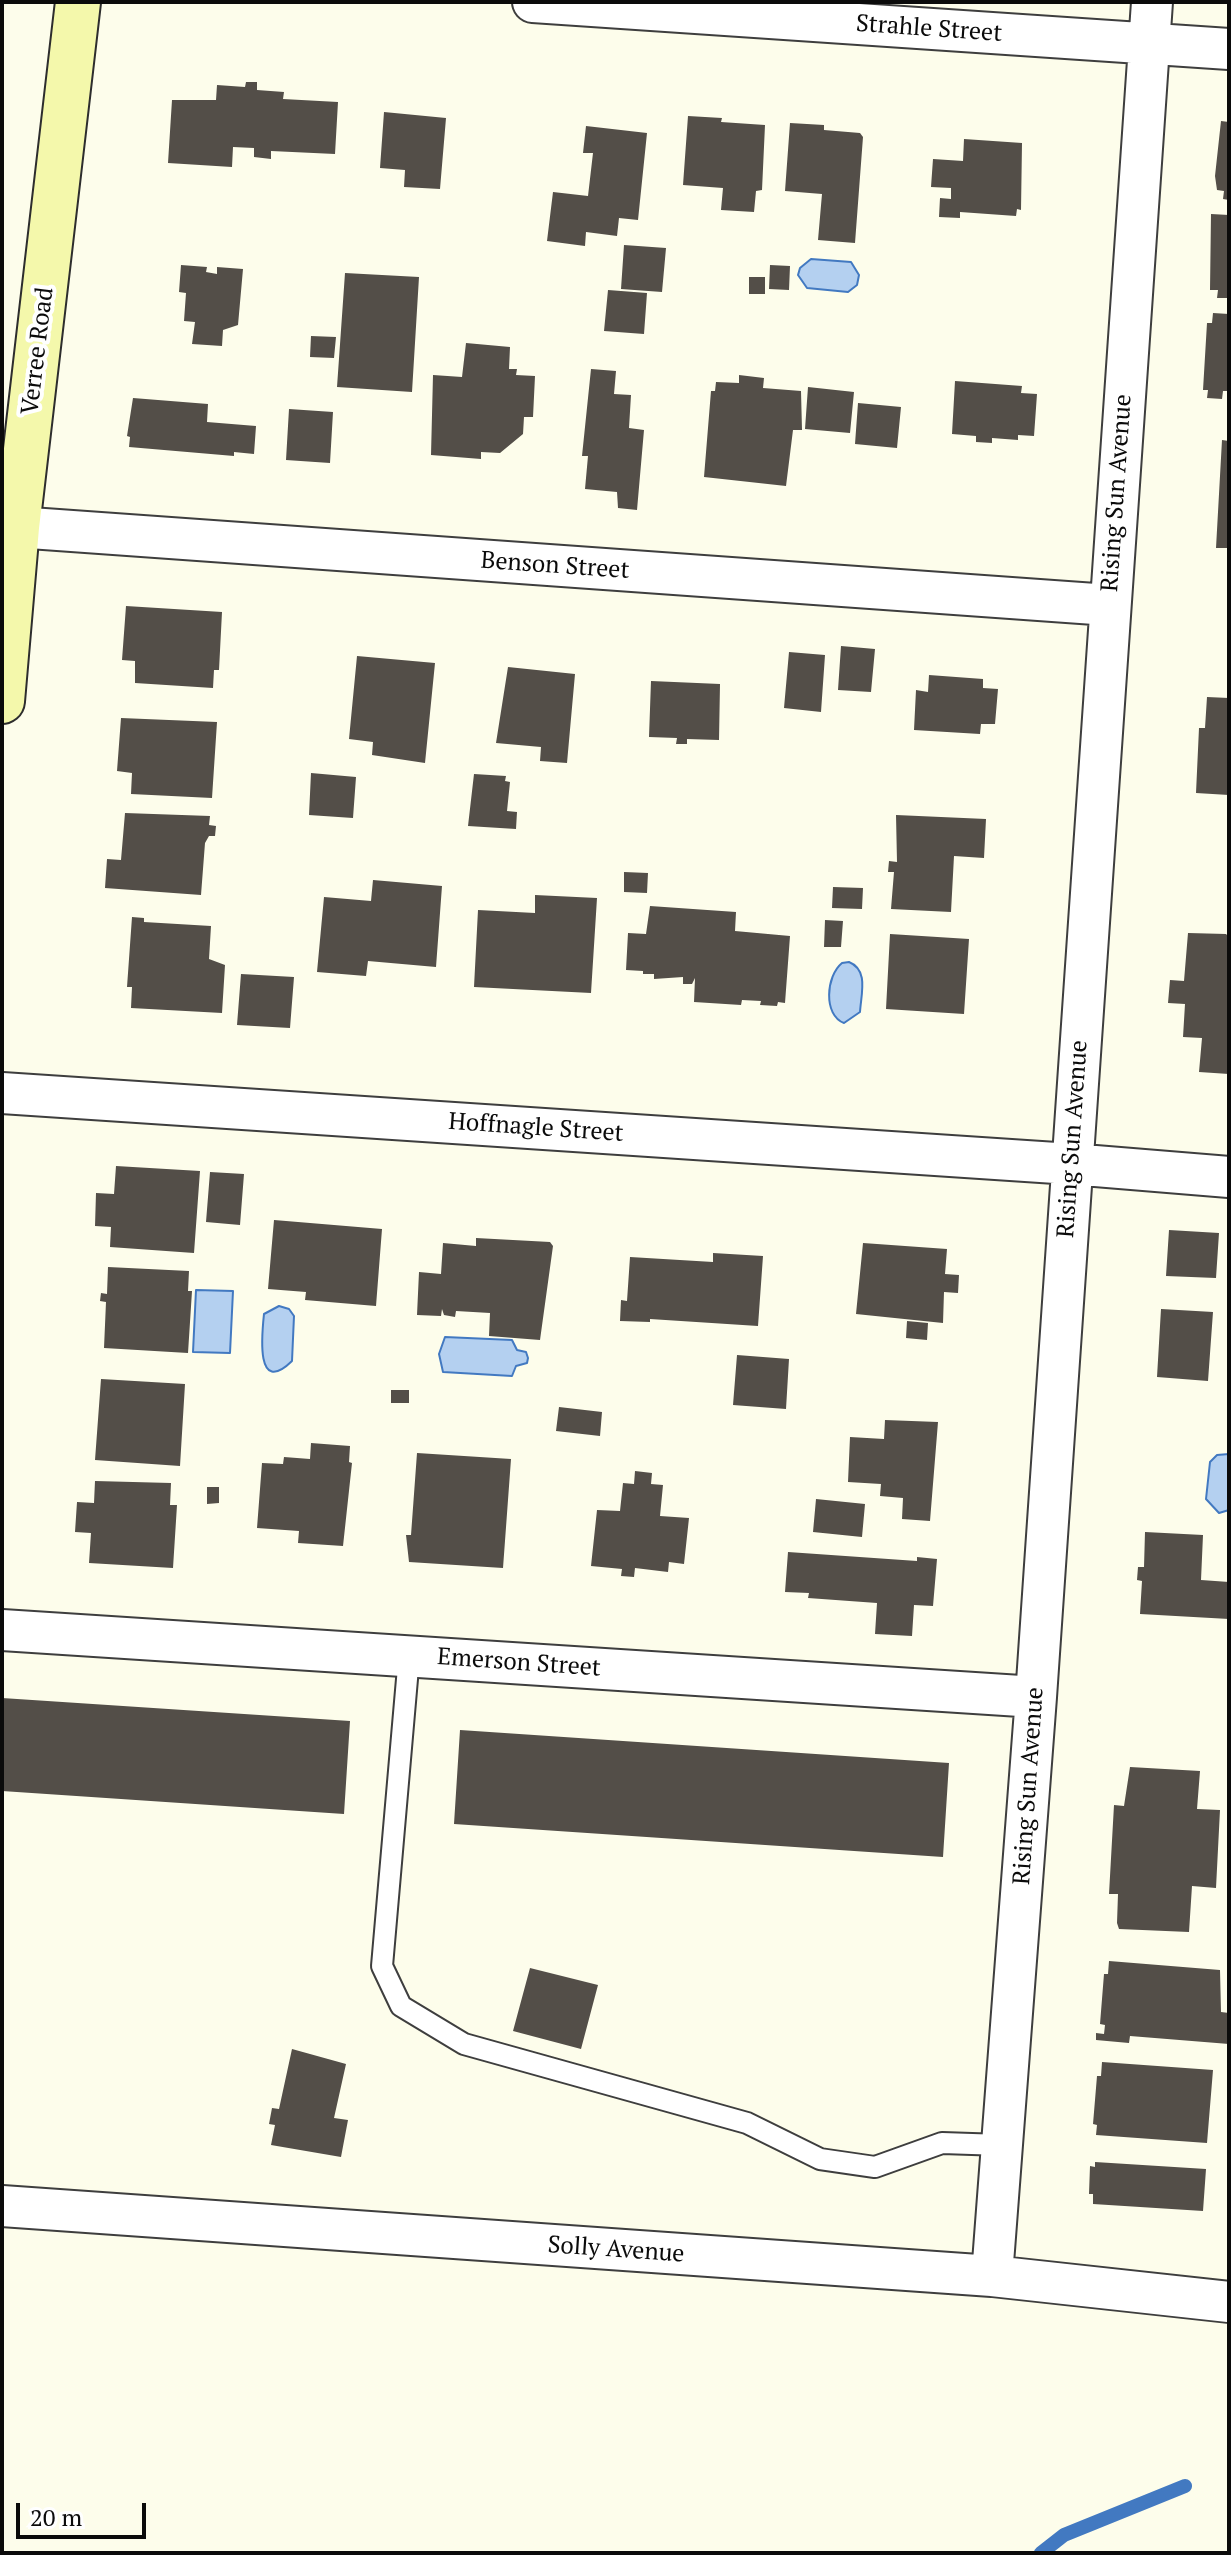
<!DOCTYPE html>
<html>
<head>
<meta charset="utf-8">
<style>
	body { margin:0 }
	#map { position:relative; width:1231px; height:2555px; overflow:hidden; background:#fdfdeb; font-family:"PT Serif",serif }
	canvas { display:block }
	.frame { position:absolute; inset:0; border:4px solid #0b0b0b; pointer-events:none }
	.scale { position:absolute; left:16px; top:2503px; width:130px; height:36px; box-sizing:border-box; border:4px solid #0b0b0b; border-top:0; padding-left:10px; font-size:24px; line-height:28px; white-space:nowrap; color:#0b0b0b; -webkit-text-stroke:6px #fff; paint-order:stroke }
</style>
</head>
<body>
<div id="map">
<canvas width="1231" height="2555"></canvas>
<div class="frame"></div>
<div class="scale">20 m</div>
</div>
<script>
const context = document.querySelector('canvas').getContext('2d');
context.lineJoin = 'round';
function fill(path, color) { context.fillStyle = color; context.fill(path, 'evenodd'); }
function stroke(path, color, width, dash) { context.strokeStyle = color; context.lineWidth = width; context.lineCap = dash ? 'butt' : 'round'; context.setLineDash(dash || []); context.stroke(path); }
function drawText(font, color, halo, rows, align = 'center') {
  context.font = font + ' "PT Serif",serif'; context.lineWidth = 8; context.setLineDash([]); context.textBaseline = 'middle'; context.strokeStyle = halo; context.fillStyle = color; for (const [text, x, y, turn = 0] of rows) {
    context.save(); context.translate(x, y); context.rotate((+turn || 0) * Math.PI / 180); context.textAlign = isNaN(turn) ? turn : align; if (halo) context.strokeText(text, 0, 0); context.fillText(text, 0, 0); context.restore();
  }
}
const water = new Path2D(`
	M811,259L851,262L859,275L857,285L848,292L807,288L798,275L800,268Z
	M849,962C869,970 861,994 860,1012L844,1023C823,1015 826,976 842,963Z
	M196,1290L233,1291L230,1353L193,1352Z
	M279,1306L289,1309L294,1316L292,1361C255,1397 262,1333 264,1314Z
	M445,1337L512,1340L517,1350L526,1352L528,1358L527,1363L516,1366L512,1376L443,1372L439,1354Z
	M1229,1454V1510L1219,1513L1206,1499L1210,1462L1217,1455Z`);
fill(water, '#b4d0f0');
stroke(water, '#4279c1', 2);
stroke(new Path2D(`
	M1041,2553L1064,2535L1185,2486`), '#4279c1', 14);
fill(new Path2D(`
	M246,82H257V90L284,92L283,99L338,102L335,154L271,151V159L254,157V148L233,147L232,167L168,163L172,100H216L217,85L245,87Z
	M384,112L446,118L440,189L404,187L405,170L380,168Z
	M688,116L722,118L721,122L765,125L762,190L756,191L754,212L721,210L723,188L683,185Z
	M1221,121L1229,122V200L1223,199L1224,191L1217,190L1215,176Z
	M790,123L824,125V130L860,133L863,137L855,243L818,240L822,194L785,191Z
	M586,126L647,133L638,220L619,218L617,236L586,232L585,246L547,241L553,192L588,196L593,153H583Z
	M964,139L1022,143L1021,210L1017,209L1016,216L960,212V218L939,217L940,198L951,199V188L931,187L933,159L963,161Z
	M1211,214L1229,215V298H1217L1218,290H1210Z
	M624,245L666,248L662,292L621,289Z
	M181,265L207,267L206,272L217,274V267L243,269L238,325L223,330L222,346L192,344L195,322L184,321L186,293L179,292Z
	M770,265L790,266L789,290L769,289Z
	M345,273L419,277L412,392L337,387Z
	M749,277H765V294H749Z
	M608,290L647,293L644,334L604,331Z
	M1213,313L1229,314V391H1223L1222,399L1207,398L1208,390H1203L1207,323H1212Z
	M311,336L336,337L334,358L310,357Z
	M466,343L510,347L509,369H517L516,375L535,376L533,417H524L523,434L500,453L481,452V459L431,455L433,375L462,377Z
	M591,369L616,371L614,394L631,395L629,428L644,430L637,510L618,508L617,492L585,489L588,456H582Z
	M739,375L764,378L763,388L801,391L802,430H793L786,486L704,477L711,391H715L716,382L739,383Z
	M955,381L1022,386L1021,393L1037,394L1034,436L1018,435V440L992,438V443L976,442V436L952,434Z
	M808,387L854,392L850,433L805,429Z
	M133,398L208,404L207,422L256,426L254,454L234,452V456L129,447L130,437L127,436Z
	M858,403L901,407L897,448L855,444Z
	M289,409L333,412L330,463L286,460Z
	M1222,440L1229,441V548H1216Z
	M126,606L222,612L219,670H214L213,688L135,683V661L122,660Z
	M841,646L875,649L871,692L838,690Z
	M789,652L825,655L821,712L784,708Z
	M357,656L435,663L425,763L372,755L373,742L349,739Z
	M508,667L575,674L567,763L540,761L541,747L496,743Z
	M929,675L983,679V688L998,689L995,724H981L980,734L914,730L916,690L928,692Z
	M651,681L720,684L719,740L687,739V744H676L677,738L649,737Z
	M1207,697L1229,698V795L1196,793L1199,728H1205Z
	M121,718L217,722L212,798L131,794L132,773L117,771Z
	M311,773L356,777L353,818L309,815Z
	M474,774L506,776L505,781L510,782L507,811L517,812L516,829L468,826Z
	M125,813L210,816L209,825L216,826L215,836H209L205,843L201,895L105,888L107,859L121,860Z
	M896,815L986,819L984,858L954,856L951,912L891,909L894,872H888L889,861L897,862Z
	M624,872L648,873L647,893L624,892Z
	M373,880L442,886L436,967L368,961L366,976L317,972L324,897L371,901Z
	M833,887L863,888L862,909L832,908Z
	M535,895L597,898L591,993L474,987L478,910L535,913Z
	M650,906L736,912L735,931L790,936L785,1003L778,1002L777,1006L760,1005L761,1001L742,1000L741,1005L694,1002L695,978L692,984H683V977L654,979V974H643V971L626,970L628,933L646,934Z
	M132,917L144,918V922L211,926L209,959L225,965L222,1013L131,1008L132,987H127Z
	M825,920L843,921L841,947H824Z
	M1188,933L1226,934L1229,937V1074L1199,1072L1202,1038L1183,1037L1185,1004L1168,1003L1170,980L1184,981Z
	M890,934L969,939L964,1014L886,1009Z
	M241,974L294,977L290,1028L237,1025Z
	M116,1166L200,1171L194,1253L110,1247L111,1227L95,1226L96,1193L114,1194Z
	M210,1172L244,1174L240,1225L206,1222Z
	M274,1220L382,1229L376,1306L305,1300L306,1292L268,1289Z
	M1169,1230L1219,1233L1216,1278L1166,1276Z
	M476,1238L550,1242L553,1246L540,1340L489,1336L490,1313L456,1311L455,1317L444,1315L442,1309L441,1316L417,1315L419,1272L441,1274L443,1243L476,1246Z
	M863,1243L947,1249L945,1274L959,1275L958,1293L944,1292L943,1323L856,1314Z
	M713,1253L763,1256L758,1326L650,1319V1322L620,1321L621,1300L627,1301L630,1257L713,1262Z
	M108,1267L189,1271L188,1291H192L188,1353L104,1348L106,1302L100,1301L101,1293L107,1294Z
	M1161,1309L1213,1312L1208,1381L1157,1377Z
	M907,1321L928,1323L927,1340L906,1338Z
	M737,1355L789,1359L786,1409L733,1405Z
	M101,1379L185,1384L180,1466L95,1460Z
	M391,1390H409V1403H391Z
	M559,1407L602,1412L600,1436L556,1431Z
	M885,1420L938,1422L930,1521L902,1519L903,1498L880,1496L881,1484L848,1482L850,1437L884,1439Z
	M311,1443L350,1446L349,1462L352,1463L343,1546L298,1543L299,1531L257,1528L262,1463L283,1464L284,1457L310,1459Z
	M417,1453L511,1459L503,1568L409,1562L406,1535H411Z
	M635,1471L652,1473L651,1484L663,1485L660,1516L689,1518L684,1564L669,1562L668,1572L635,1568L634,1577L621,1576L622,1569L591,1566L597,1510L620,1511L623,1483L634,1484Z
	M95,1481L171,1483L170,1505H177L173,1568L89,1563L91,1533L75,1532L77,1502L94,1503Z
	M207,1487H219V1503L207,1504Z
	M816,1499L865,1504L862,1537L813,1532Z
	M1145,1532L1203,1535L1201,1580L1229,1582V1619L1140,1614L1142,1581L1137,1580L1138,1567H1144Z
	M788,1552L917,1561V1557L937,1559L933,1606L914,1605L912,1636L875,1634L877,1603L808,1598L809,1593L785,1592Z
	M2,1698L350,1721L344,1814L2,1791Z
	M460,1730L949,1763L943,1857L454,1824Z
	M1130,1767L1200,1771L1197,1809L1220,1810L1216,1888L1192,1886L1189,1932L1119,1929L1117,1923L1118,1894H1109L1114,1805L1124,1806Z
	M1109,1961L1220,1970L1221,2012L1229,2013V2044L1130,2036L1129,2043L1096,2040V2033L1104,2034L1105,2025L1100,2024L1104,1974H1108Z
	M530,1968L598,1985L581,2049L513,2031Z
	M292,2049L346,2064L334,2118L348,2120L341,2157L271,2145L275,2125L269,2124L272,2108L279,2109Z
	M1102,2062L1213,2070L1207,2143L1096,2135L1097,2125L1093,2124L1097,2076H1101Z
	M1095,2162L1206,2169L1203,2211L1093,2204V2194H1089L1090,2166L1095,2167Z`), '#534e48');
const service = new Path2D(`
	M409,1656L382,1966L401,2006L464,2044L747,2123L820,2159L875,2167L942,2143L1002,2145`);
const minor = new Path2D(`
	M533,2L1229,49
	M2,526L1109,605
	M2,1093L1071,1164L1229,1177
	M2,1630L1036,1697
	M2,2206L992,2276L1229,2302
	M992,2276L1036,1697L1152,2`);
const secondary = new Path2D(`
	M2,701L17,527L78,2`);
stroke(service, '#3e3e3e', 24);
stroke(minor, '#3e3e3e', 44);
stroke(secondary, '#2d2d2d', 48);
stroke(service, '#fff', 20);
stroke(minor, '#fff', 40);
stroke(secondary, '#f4f8ab', 44);
drawText('24px', '#0b0b0b', '#fff', [
	["Strahle Street",929,29,4],
	["Verree Road",38,351,-83],
	["Rising Sun Avenue",1117,493,-86],
	["Benson Street",555,566,4],
	["Hoffnagle Street",536,1128,4],
	["Rising Sun Avenue",1073,1139,-86],
	["Emerson Street",519,1663,4],
	["Rising Sun Avenue",1029,1786,-86],
	["Solly Avenue",616,2250,4]
]);
</script>
</body>
</html>
